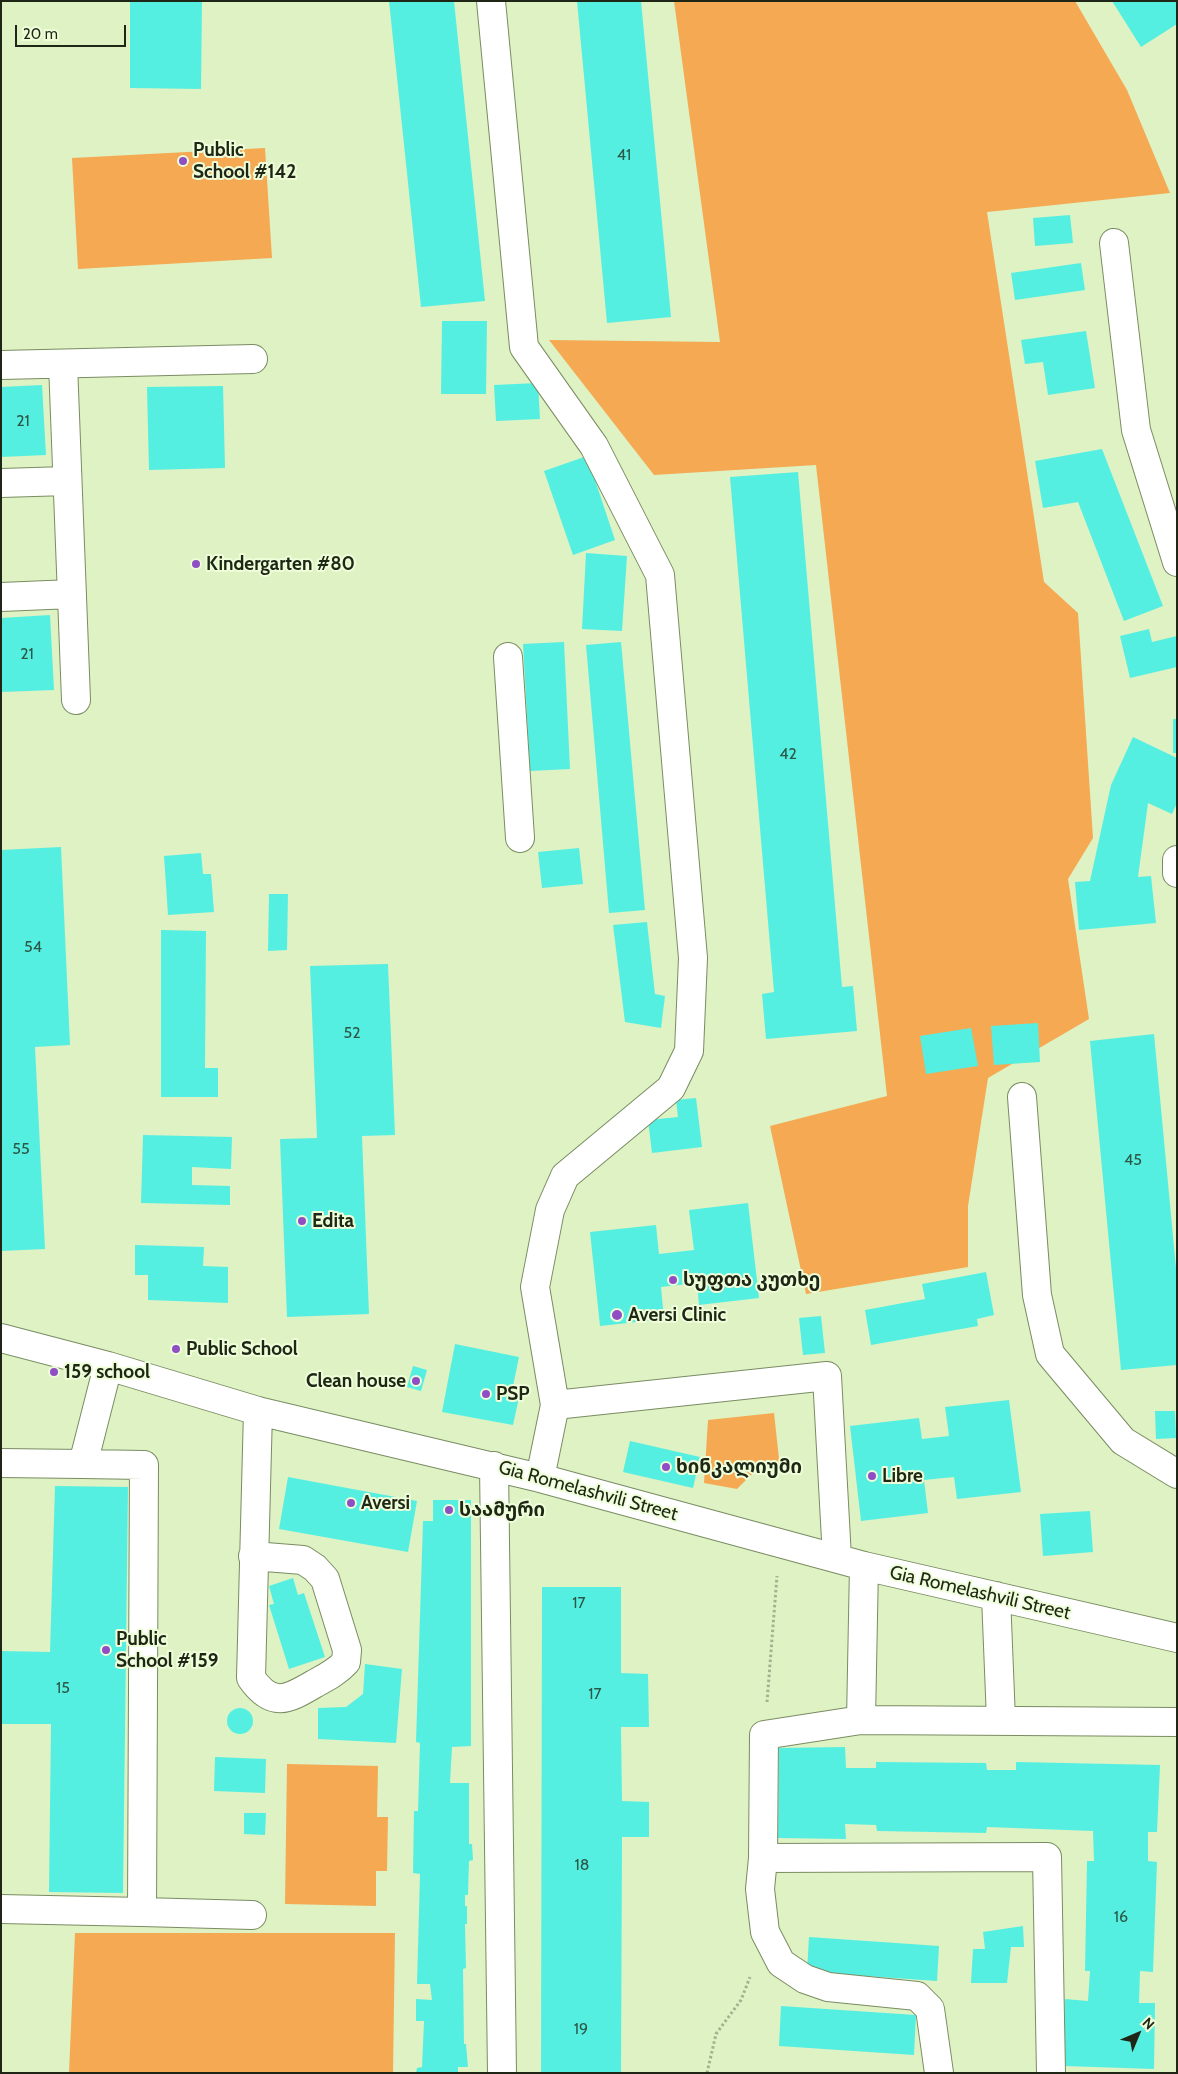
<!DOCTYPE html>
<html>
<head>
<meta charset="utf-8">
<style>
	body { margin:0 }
	#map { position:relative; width:1178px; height:2074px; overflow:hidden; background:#def2c4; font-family:Cabin,sans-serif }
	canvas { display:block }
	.frame { position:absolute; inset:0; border:2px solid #1f2615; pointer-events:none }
	.north { position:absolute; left:1113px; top:2009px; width:50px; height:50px; -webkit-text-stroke:4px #eefed9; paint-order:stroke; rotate:45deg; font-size:14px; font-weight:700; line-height:20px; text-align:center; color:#1f2615 }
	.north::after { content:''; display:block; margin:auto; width:18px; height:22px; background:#1f2615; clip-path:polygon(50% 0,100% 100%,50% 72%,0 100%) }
	.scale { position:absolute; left:15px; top:25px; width:111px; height:22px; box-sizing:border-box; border:2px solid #1f2615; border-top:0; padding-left:6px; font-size:15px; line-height:18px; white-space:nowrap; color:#1f2615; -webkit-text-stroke:4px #eefed9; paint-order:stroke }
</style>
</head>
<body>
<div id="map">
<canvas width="1178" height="2074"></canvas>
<div class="frame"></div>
<div class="north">N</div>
<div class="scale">20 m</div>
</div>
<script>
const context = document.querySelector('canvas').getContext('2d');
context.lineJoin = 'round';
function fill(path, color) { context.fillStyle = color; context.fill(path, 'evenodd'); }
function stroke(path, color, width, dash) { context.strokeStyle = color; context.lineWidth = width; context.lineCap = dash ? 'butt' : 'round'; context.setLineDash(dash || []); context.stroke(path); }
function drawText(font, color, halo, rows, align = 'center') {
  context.font = font + ' Cabin,"Noto Sans Georgian",sans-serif'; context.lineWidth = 4; context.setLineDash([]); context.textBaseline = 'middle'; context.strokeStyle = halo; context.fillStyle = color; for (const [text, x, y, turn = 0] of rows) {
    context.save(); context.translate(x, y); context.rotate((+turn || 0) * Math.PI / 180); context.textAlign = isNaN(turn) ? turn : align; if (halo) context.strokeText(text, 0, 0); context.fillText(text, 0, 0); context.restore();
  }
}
fill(new Path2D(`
	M674,1H1075L1127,90L1170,193L987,212L1044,582L1078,613L1093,838L1068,879L1089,1019L988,1078L968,1206V1267L806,1294L770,1126L887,1096L816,465L654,475L549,340L720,342Z
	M265,148L272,258L78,269L72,158Z
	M774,1413L780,1468L757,1469L737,1489L704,1483L708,1420Z
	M287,1764L378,1766L377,1817H388L387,1871H376V1906L285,1904Z
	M75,1933H395L393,2073H69Z`), '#f5a953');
fill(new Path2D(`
	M130,1H202L201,89L130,88Z
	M389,1H454L485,301L421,307Z
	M577,1H641L671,317L607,323Z
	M1112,1H1177V24L1141,47Z
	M1070,215L1073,243L1035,246L1033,218Z
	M1081,263L1085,290L1015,300L1011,273Z
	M442,321H487L486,394H441Z
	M1086,331L1095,388L1048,395L1043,362L1025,364L1021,340Z
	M538,383L540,419L496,421L494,385Z
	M42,385L46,455L1,457V387Z
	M223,386L225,468L149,470L147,387Z
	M1102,449L1163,606L1124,621L1078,502L1043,508L1035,461Z
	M587,456L615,540L573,555L544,471Z
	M798,472L842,987L853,986L857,1031L766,1039L762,994L774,992L730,477Z
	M586,553L627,556L622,631L582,629Z
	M50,615L54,690L1,692V618Z
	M1149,629L1152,642L1177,636V667L1130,678L1120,636Z
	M564,642L570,769L530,771L523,644Z
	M621,642L645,910L609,913L586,645Z
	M1173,719H1177V753H1173Z
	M1133,737L1177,758V803L1172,814L1148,803L1138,877L1151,876L1156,923L1079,930L1075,882L1090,881L1111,785Z
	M61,847L70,1045L35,1047L45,1249L1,1251V850Z
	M579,848L583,884L542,888L538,852Z
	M201,853L203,874H211L214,912L168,915L164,856Z
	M269,894H288L287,950L268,951Z
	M647,922L655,994L665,996L661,1028L625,1022L613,925Z
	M161,930L206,931L205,1068H218V1097H161Z
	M388,964L395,1135L362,1136L369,1314L287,1317L280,1139L317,1138L310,966Z
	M1038,1023L1040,1062L994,1065L991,1026Z
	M971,1028L978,1066L926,1074L920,1036Z
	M1154,1034L1177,1279V1365L1121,1370L1090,1041Z
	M696,1098L702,1147L652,1153L648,1120L678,1117L676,1100Z
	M143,1135L232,1137L231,1169L192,1167V1185L230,1186V1205L141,1203Z
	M748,1203L759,1298L699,1305L697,1283L661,1287L664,1319L600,1326L590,1232L656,1225L659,1254L694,1250L689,1210Z
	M135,1245L204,1247L203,1266L228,1267V1303L148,1300V1275H135Z
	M986,1272L994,1315L977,1319L978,1326L871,1345L865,1310L925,1299L922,1284Z
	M821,1316L825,1353L803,1355L799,1318Z
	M455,1344L519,1357L512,1391L520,1393L513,1425L442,1412Z
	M413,1366L427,1370L421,1391L407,1387Z
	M1009,1400L1021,1492L957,1499L954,1477L924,1480L928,1513L861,1521L850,1426L919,1418L922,1439L949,1436L945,1407Z
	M1155,1411H1175L1176,1438L1156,1439Z
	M630,1441L700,1457L693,1488L623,1472Z
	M288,1477L417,1501L408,1552L279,1529Z
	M55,1486L128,1487L123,1893L49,1892L51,1724H1V1651L50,1652Z
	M433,1500H471V1746L452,1747L450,1783H469V1844H472L473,1860L469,1861L468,1895H465V1906H467V1924H465L466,1968L463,1969L464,2044H466L468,2067H458V2073H416L417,2068L422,2067L424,2021H416V1999L432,2000L430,1984H417L420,1874L413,1873L414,1811H418L420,1743L416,1742L423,1521H433Z
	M1090,1511L1093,1552L1043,1556L1040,1514Z
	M293,1578L298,1595L304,1593L325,1657L289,1669L269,1605L274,1604L269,1586Z
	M542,1587H621V1673L648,1674L649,1727H621L622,1801L649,1802V1837H622L621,2073H541Z
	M365,1664L402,1669L396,1743L318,1739V1708L346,1707L363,1694Z
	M227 1721a13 13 0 1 1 26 0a13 13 0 1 1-26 0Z
	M845,1747L846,1768H876V1762L986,1763L987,1770H1016V1762L1160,1765L1157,1832H1148V1861L1157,1862L1153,1972L1140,1971L1139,2003H1155L1154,2069L1064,2066L1065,1999L1088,2001L1090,1971H1085L1087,1861H1094L1093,1831L987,1827L986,1833L877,1831L876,1825L845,1824L846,1839L778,1838L779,1748Z
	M215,1757L266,1759L265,1793L214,1791Z
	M244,1813H266L265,1835L244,1834Z
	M1023,1926L1024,1947H1011L1007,1983H971L973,1949H985L983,1932Z
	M809,1937L939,1946L937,1981L807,1972Z
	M781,2006L916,2015L914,2055L779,2046Z`), '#55efe1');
const minor = new Path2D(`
	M491,1L524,347L594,446L660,575L693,958L689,1051L671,1088L565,1176L550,1210L535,1287L555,1405L540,1478
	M1114,243L1136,430L1177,562
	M63,364L76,700
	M1,365L253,359
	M1,483L67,481
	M1,597L72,594
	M508,657L520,838
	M1177,860V873
	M1022,1097L1037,1295L1050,1354L1123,1441L1177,1474
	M1,1338L108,1366L258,1411L540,1478L864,1566L1177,1638
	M555,1405L827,1376L837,1558
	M1,1463L83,1464L108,1366
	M494,1466L502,2073
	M253,1556L303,1560L315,1568L325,1579L347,1650L346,1662C337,1672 325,1678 314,1684C287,1700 272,1708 251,1678C253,1589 256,1500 258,1411
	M864,1566L861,1720L1177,1722
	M996,1596L1001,1720
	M861,1720L764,1735L763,1858L760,1889L765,1932L781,1963L805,1979L828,1987L917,1996L930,2009L939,2073
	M763,1858L1047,1857L1051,2073
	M1,1909L142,1912L144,1465L83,1464
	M142,1912L252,1915`);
stroke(minor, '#7a8c62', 30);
stroke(new Path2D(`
	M767,1702L777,1576
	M707,2073L716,2034L741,2000L750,1977`), '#a2b28d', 3, [2.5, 2.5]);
stroke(minor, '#fff', 28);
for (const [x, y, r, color] of [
	[183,161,5,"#8f4ec4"],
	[196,564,5,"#8f4ec4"],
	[302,1221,5,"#8f4ec4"],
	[673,1280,5,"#8f4ec4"],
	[617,1315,6,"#8f4ec4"],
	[176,1349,5,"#8f4ec4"],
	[54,1372,5,"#8f4ec4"],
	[416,1381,5,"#8f4ec4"],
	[486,1394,5,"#8f4ec4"],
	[666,1467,5,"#8f4ec4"],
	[872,1476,5,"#8f4ec4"],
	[351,1503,5,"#8f4ec4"],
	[449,1510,5,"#8f4ec4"],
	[106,1650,5,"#8f4ec4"]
]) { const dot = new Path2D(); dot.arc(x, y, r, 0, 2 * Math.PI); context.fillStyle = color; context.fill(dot); stroke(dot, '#eefed9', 2); }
drawText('16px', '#2c5848', null, [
	["41",624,155],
	["21",23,421],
	["21",27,654],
	["42",788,754],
	["54",33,947],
	["52",352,1033],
	["55",21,1149],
	["45",1133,1160],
	["17",579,1603],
	["15",63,1688],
	["17",595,1694],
	["18",582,1865],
	["16",1121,1917],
	["19",581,2029]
]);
drawText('bold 19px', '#1f2615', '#eefed9', [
	["Public",193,150],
	["School #142",193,172],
	["Kindergarten #80",206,564],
	["Edita",312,1221],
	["სუფთა კუთხე",683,1280],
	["Aversi Clinic",628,1315],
	["Public School",186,1349],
	["159 school",64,1372],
	["Clean house",406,1381,"right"],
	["PSP",496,1394],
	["ხინკალიუმი",676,1467],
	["Libre",882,1476],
	["Aversi",361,1503],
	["საამური",459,1510],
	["Public",116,1639],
	["School #159",116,1661]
], 'left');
drawText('19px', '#1f2615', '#eefed9', [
	["Gia Romelashvili Street",588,1491,15],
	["Gia Romelashvili Street",980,1593,13]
]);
</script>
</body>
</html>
